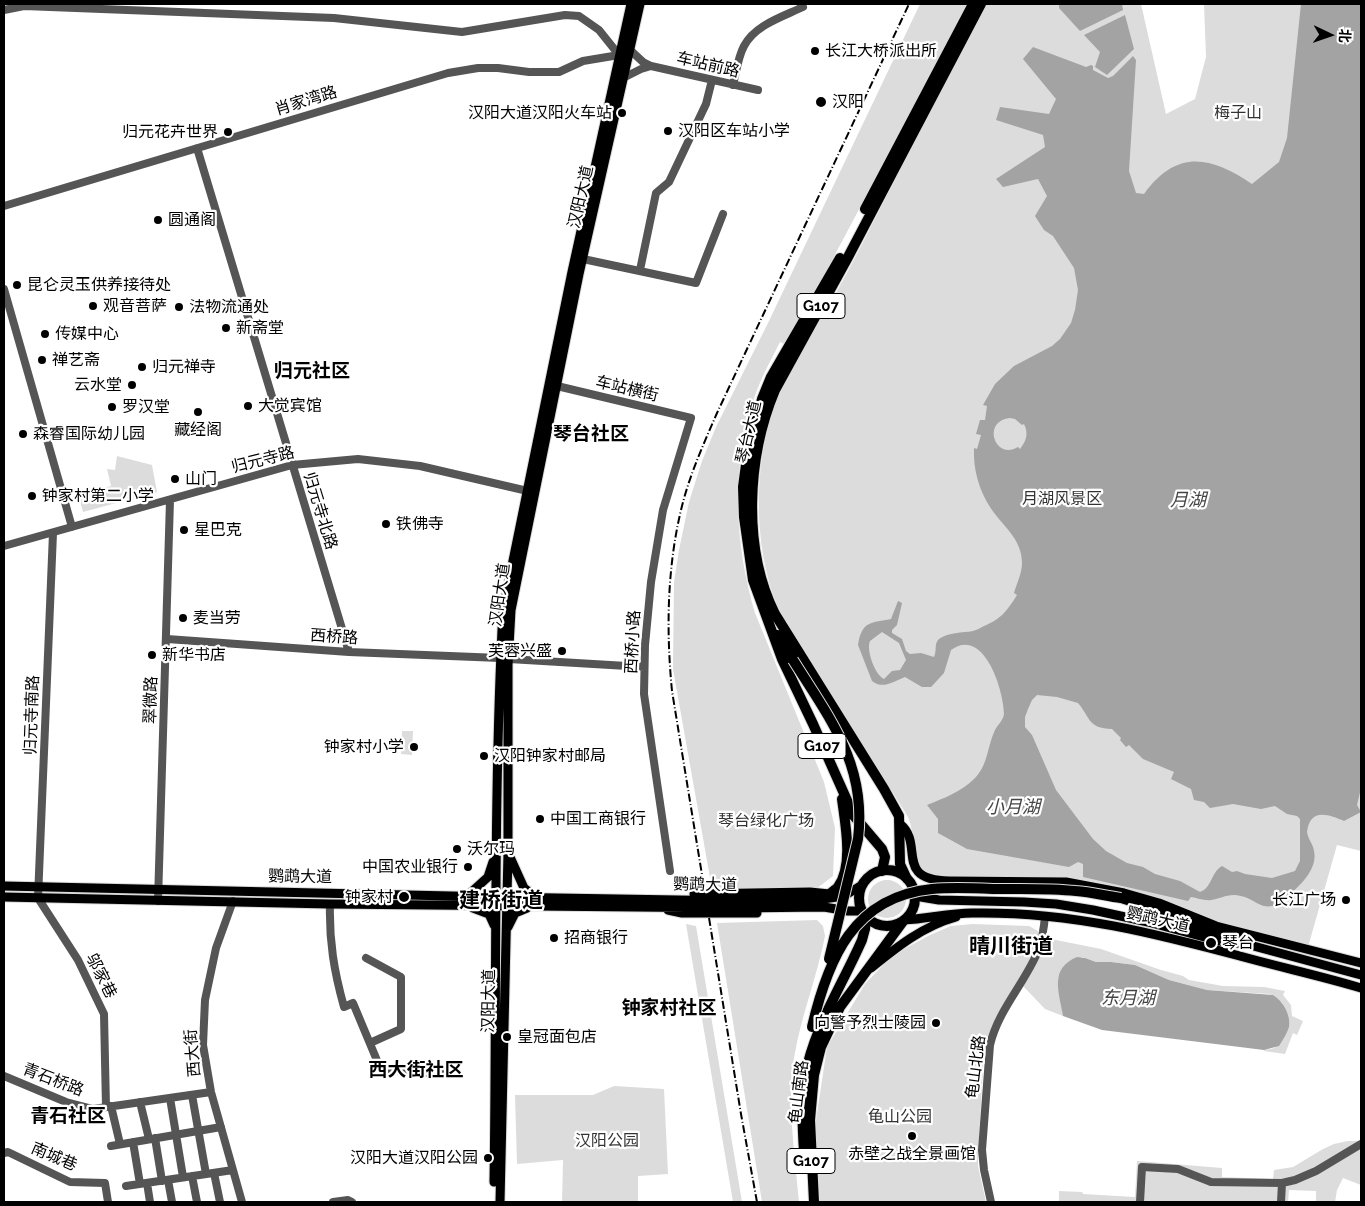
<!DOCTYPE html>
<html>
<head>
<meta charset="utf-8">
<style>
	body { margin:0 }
	#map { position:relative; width:1365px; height:1206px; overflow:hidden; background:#fff; font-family:Raleway,"Noto Sans SC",sans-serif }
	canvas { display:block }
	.frame { position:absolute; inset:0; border:5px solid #000; pointer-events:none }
	.north { position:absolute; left:1305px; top:10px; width:50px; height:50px; -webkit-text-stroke:4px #fff; paint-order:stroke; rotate:93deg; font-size:14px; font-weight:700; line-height:20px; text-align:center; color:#000 }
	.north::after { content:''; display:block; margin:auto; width:18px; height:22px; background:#000; clip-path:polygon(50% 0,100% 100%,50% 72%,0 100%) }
</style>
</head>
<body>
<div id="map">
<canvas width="1365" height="1206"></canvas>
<div class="frame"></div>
<div class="north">北</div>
</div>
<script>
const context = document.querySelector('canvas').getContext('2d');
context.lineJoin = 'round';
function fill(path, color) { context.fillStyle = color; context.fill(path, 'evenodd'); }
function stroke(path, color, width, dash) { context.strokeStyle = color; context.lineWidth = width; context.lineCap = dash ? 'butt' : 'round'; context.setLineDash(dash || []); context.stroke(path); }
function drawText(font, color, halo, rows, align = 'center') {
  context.font = font + ' Raleway,"Noto Sans SC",sans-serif'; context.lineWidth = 4.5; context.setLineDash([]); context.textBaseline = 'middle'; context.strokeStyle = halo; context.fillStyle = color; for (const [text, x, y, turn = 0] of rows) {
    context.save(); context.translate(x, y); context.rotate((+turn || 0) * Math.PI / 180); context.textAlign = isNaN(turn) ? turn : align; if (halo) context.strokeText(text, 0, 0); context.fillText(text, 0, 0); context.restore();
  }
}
fill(new Path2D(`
	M920,4H968L787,345L780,342C770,362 758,383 752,405C731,473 735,545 755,613L824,782L835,828L833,876L816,889H712L673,669L674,582L679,550L689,502L702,461L716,427L768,323Z
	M986,4H1141L1166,114L1195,99L1206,57L1204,4H1361V851L1337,845L1308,947L1206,920L1179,908L935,877C931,875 924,872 921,869C915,862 914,830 908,817L778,608C751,543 753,452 781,387C790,367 802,350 813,331C829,306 844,279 858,252C900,170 943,87 986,4Z
	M117,456L152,465L157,492L83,512L78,493L88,490L92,500L102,497L100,489L111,486L107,469L115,470Z
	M402,731H413L412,755L401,754Z
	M868 899a19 19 0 1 1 38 0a19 19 0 1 1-38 0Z
	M817,920L823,926L825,936C817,977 801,1016 794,1058C787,1105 795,1155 799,1202H762L717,923Z
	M686,924L696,926L742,1202H733Z
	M973,924L1029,926L1038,931L1039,940L1036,951L990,1033L987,1042L984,1053L978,1155V1166L986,1202H820L813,1140L827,1047L865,984L886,962L904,949L930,935L951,926Z
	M1051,939L1101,949L1161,970L1183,976L1189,980L1223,986L1264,987L1285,991L1283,995L1291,1005L1292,1016L1303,1021L1297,1035L1293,1033L1285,1054L1264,1051V1050C1268,1049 1273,1049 1276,1047C1289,1041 1283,1015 1283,1004L1275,996L1269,994L1207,990L1169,980L1135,965L1111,962H1096L1082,957L1058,978L1063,1016L1045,1009L1023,986L1043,947L1046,942Z
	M614,1086L664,1089L668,1174L638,1176V1202H562L563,1160L517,1164L515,1095H593Z
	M1348,1141H1361V1185L1343,1178L1337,1190L1335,1202H1316V1191L1289,1190L1288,1202H1059V1191L1082,1192L1083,1194L1135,1197L1137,1161L1222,1168V1177L1273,1179L1274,1170L1293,1167L1323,1149L1334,1144Z`), '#dcdcdc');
fill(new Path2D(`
	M1059,4H1122L1123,10L1080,31L1059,8Z
	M1301,4H1361V788L1357,805L1361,812L1344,821C1328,814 1310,808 1307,832C1308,839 1313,844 1314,851C1318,868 1301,885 1289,895L1290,899C1257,917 1261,897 1234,895C1225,895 1219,899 1211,900C1205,901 1197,898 1191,897L1188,901L1083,877V864L1078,862L1069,867L967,849L938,833V819L927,805C944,798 961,792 974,779C988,766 987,747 995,730C998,724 1003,721 1004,714C1004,691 984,626 951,650L944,673L931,687H922L905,677C894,681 883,690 872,681L858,645C862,620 872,623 891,619L898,601L902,603L897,625L892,630V633L902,639L906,651L910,654L921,653L934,657C937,651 934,643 939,639C949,632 962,633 973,631C977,630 980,628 984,626C1001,619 1007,611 1017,595L1014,593C1017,583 1022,573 1022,563C1022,538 1002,526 990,507C979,490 973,469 974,448L977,449L981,435L976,434L980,420H985L987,406L983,405L995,384L1014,366L1052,346L1060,339L1071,323L1075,310L1078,290L1074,268L1053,236L1044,230L1035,216L1047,196L1038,179L1003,187L996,179L1045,147L1043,135L996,120L1000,107L1049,114L1056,99L1023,59L1033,47L1086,67L1091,65L1093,66V70L1108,78L1113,76L1133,56L1136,60L1129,171L1136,193L1144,194C1177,149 1210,156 1252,184L1279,162L1287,138ZM1010,418L1015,419L1022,425L1024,424C1029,434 1026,441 1020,449L1018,447C995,461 981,421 1010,418ZM882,632L899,643L906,660L900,670L892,671L884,679C875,675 866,650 870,641ZM1037,695L1057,697L1078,703C1091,718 1087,728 1112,729L1121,738L1120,740L1126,747L1129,745L1143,759L1174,772L1171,779L1191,789L1194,800L1204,802L1210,808L1233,804L1261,809L1275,806L1287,814L1297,816L1300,819V861L1295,871L1272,878L1245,874L1237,871L1232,872L1222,866C1211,872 1212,888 1200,892L1180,881L1155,874L1143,867L1127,863L1106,851L1093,839L1056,790L1032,735L1025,727V717L1028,709L1032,700Z
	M1125,15L1134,49L1107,75L1095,67L1100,52L1084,35Z
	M1077,957L1085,958L1096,962H1111L1135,965L1169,980L1207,990L1273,995C1283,1001 1291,1015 1289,1027C1287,1033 1283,1040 1279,1046L1264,1050L1102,1030L1063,1016C1059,991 1049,969 1077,957Z`), '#a3a3a3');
const major = new Path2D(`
	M900,824C925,844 893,880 949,881L1066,882L1124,893L1159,903L1216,926L1361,963
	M510,857L524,888L536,897
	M4,886L496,897L739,901L823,899L844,896L862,885
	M914,890L921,897L939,900L1024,902L1056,904L1093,910L1148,922L1219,941L1246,944L1361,975
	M694,894L810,892L829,894
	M467,896L488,877L493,862
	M4,897L330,904L738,908L824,907L848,911H862
	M473,908L489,914L494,925
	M668,910L682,913H757
	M904,920C927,919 949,913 972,913C1070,911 1158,934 1251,959C1288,969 1325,977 1361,988
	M508,927L515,913L527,908
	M871,968C897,947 923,926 956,917
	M494,1182C497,991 493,800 503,610L572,272L631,4
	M500,1202L508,853V665L511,610L579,274L640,4`);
const highway = new Path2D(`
	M865,209L973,4
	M840,258L771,377L762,399L748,450L743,487L744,517L753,580L782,659L813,724L854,816L882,849L885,857L882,871
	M777,635L793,660
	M859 898a28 28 0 1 1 56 0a28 28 0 1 1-56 0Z
	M907,879L900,864L899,816L884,789L775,614C742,548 747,457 775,390L847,259L981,4
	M1121,898C1164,911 1203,931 1246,944
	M823,899C828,895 834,891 838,887C854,865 845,823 842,799
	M804,1151C802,1121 801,1092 808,1063C819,1020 844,981 862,940L865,929L866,917
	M814,1202L810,1120L814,1075L821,1047L840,1007L904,920`);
stroke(major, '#dbdbdb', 11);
stroke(highway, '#dbdbdb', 12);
stroke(new Path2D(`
	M4,10L24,6L334,18L462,32L565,15L579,16L599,30L619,55
	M629,49L643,62L651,66L758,90
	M623,78L641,69L651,66
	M733,85C736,73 738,57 744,46C755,25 782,17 803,7L801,4
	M197,148L349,652
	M4,206L448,73L478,68H498L529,72H559L583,61L619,55
	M583,259L696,283L723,214
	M640,270L656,193L669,182L706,104L712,80
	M4,289L72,527
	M557,386L691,418L663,510L651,582L645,645L644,694L670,871
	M53,533L38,898L78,960L104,1014L106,1107
	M4,546L292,465L358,459L420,466L532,492
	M167,639L349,652L500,658
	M509,659L644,667
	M158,901L170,500
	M233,901L216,948L205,1000L203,1045L211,1092L242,1202
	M330,904C329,941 334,971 344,1007L353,1003L381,1070L443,1074
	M366,958L401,977V1029L370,1043
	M4,1076L66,1102L93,1109L211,1092
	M192,1095L206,1174
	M170,1098L183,1177
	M140,1102L149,1139
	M111,1106L120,1144
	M155,1138L162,1181
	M133,1142L140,1184
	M111,1146L221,1127
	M4,1153L8,1152L70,1182L105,1183L108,1202
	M214,1173L220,1202
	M192,1176L197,1202
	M168,1180L172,1202
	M147,1183L150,1202
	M126,1186L233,1170
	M333,1202L348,1200L352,1202
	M991,1202L984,1170L982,1150L990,1045C998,1010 1025,983 1038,951C1042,940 1044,928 1045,916
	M1140,1202L1142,1167L1178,1169L1211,1182L1282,1183L1295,1180L1316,1171L1361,1144
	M1281,1202L1282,1183`), '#555', 8);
stroke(major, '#000', 9);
stroke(highway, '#000', 10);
stroke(new Path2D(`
	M757,1202L741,1114L672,691C666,630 667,566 682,506C690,474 704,443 717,413L909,4`), '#000', 2, [8, 2.5, 1, 2.5]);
const highwayBridge = new Path2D(`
	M793,660C830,719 867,765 858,839L829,959
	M812,1027C828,959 853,897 932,889C952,887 973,888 993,889C1020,889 1049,888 1076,891C1091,892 1106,896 1121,898`);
stroke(highwayBridge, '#dbdbdb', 12, []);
stroke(highwayBridge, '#000', 10);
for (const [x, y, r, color] of [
	[815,51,5,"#000"],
	[821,102,6,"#000"],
	[622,113,5,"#000"],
	[668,131,5,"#000"],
	[228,132,5,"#000"],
	[158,220,5,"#000"],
	[17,285,5,"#000"],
	[93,306,5,"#000"],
	[179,307,5,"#000"],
	[226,328,5,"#000"],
	[45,334,5,"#000"],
	[42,360,5,"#000"],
	[142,367,5,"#000"],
	[132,385,5,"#000"],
	[248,406,5,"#000"],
	[112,407,5,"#000"],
	[198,412,5,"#000"],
	[23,434,5,"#000"],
	[175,479,5,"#000"],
	[32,496,5,"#000"],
	[386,524,5,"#000"],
	[184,530,5,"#000"],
	[183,618,5,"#000"],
	[562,651,5,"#000"],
	[152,655,5,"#000"],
	[414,747,5,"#000"],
	[484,756,5,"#000"],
	[540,819,5,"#000"],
	[457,849,5,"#000"],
	[468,867,5,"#000"],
	[404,897,6,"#000"],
	[1346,900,5,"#000"],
	[554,938,5,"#000"],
	[1211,943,6,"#000"],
	[936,1023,5,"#000"],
	[507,1037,5,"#000"],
	[912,1136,5,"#000"],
	[488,1158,5,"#000"]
]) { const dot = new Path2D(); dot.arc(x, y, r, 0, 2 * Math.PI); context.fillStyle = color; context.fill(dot); stroke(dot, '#fff', 2); }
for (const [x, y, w] of [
	[821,306,48],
	[822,746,48],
	[811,1161,48]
]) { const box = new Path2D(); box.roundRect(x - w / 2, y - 12.5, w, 25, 4); context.fillStyle = '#fff'; context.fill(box); stroke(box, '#000', 1); }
drawText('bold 15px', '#000', null, [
	["G107",821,306],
	["G107",822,746],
	["G107",811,1161]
]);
drawText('16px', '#000', '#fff', [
	["长江大桥派出所",825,51],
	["汉阳",832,102],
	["汉阳大道汉阳火车站",612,113,"right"],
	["汉阳区车站小学",678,131],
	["归元花卉世界",218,132,"right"],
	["圆通阁",168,220],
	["昆仑灵玉供养接待处",27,285],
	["观音菩萨",103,306],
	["法物流通处",189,307],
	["新斋堂",236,328],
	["传媒中心",55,334],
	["禅艺斋",52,360],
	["归元禅寺",152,367],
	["云水堂",122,385,"right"],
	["大觉宾馆",258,406],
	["罗汉堂",122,407],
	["藏经阁",198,430,"center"],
	["森睿国际幼儿园",33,434],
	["山门",185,479],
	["钟家村第二小学",42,496],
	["铁佛寺",396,524],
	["星巴克",194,530],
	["麦当劳",193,618],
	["芙蓉兴盛",552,651,"right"],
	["新华书店",162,655],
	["钟家村小学",404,747,"right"],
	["汉阳钟家村邮局",494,756],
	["中国工商银行",550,819],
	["沃尔玛",467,849],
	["中国农业银行",458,867,"right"],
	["钟家村",393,897,"right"],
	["长江广场",1336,900,"right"],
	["招商银行",564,938],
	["琴台",1222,943],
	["向警予烈士陵园",926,1023,"right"],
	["皇冠面包店",517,1037],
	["赤壁之战全景画馆",912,1154,"center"],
	["汉阳大道汉阳公园",478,1158,"right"]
], 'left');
drawText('16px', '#000', '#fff', [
	["车站前路",708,65,13],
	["肖家湾路",306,101,-17],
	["汉阳大道",581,197,-77],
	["车站横街",627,389,13],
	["琴台大道",749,432,-77],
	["归元寺路",263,460,-14],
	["归元寺北路",320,511,73],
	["汉阳大道",500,595,-82],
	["西桥路",334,637,4],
	["西桥小路",633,642,-87],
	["翠微路",151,700,-88],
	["归元寺南路",32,715,-88],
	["鹦鹉大道",300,877,1],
	["鹦鹉大道",705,885,1],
	["鹦鹉大道",1158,920,13],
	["邬家巷",101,976,63],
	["汉阳大道",489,1001,-89],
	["西大街",193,1053,-95],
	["龟山北路",976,1067,-83],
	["青石桥路",53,1080,21],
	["龟山南路",799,1092,-83],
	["南城巷",54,1157,23]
]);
drawText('16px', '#333', '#fff', [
	["梅子山",1238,113],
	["月湖风景区",1062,499],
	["琴台绿化广场",766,821],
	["龟山公园",900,1117],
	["汉阳公园",607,1141]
]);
drawText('italic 18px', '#444', '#fff', [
	["月湖",1188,501],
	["小月湖",1013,808],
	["东月湖",1128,999]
]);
drawText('bold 19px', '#000', '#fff', [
	["归元社区",312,371],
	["琴台社区",591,434],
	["钟家村社区",669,1008],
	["西大街社区",416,1070],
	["青石社区",68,1116]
]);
drawText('bold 21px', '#000', '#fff', [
	["建桥街道",501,901],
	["晴川街道",1011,947]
]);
</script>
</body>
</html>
